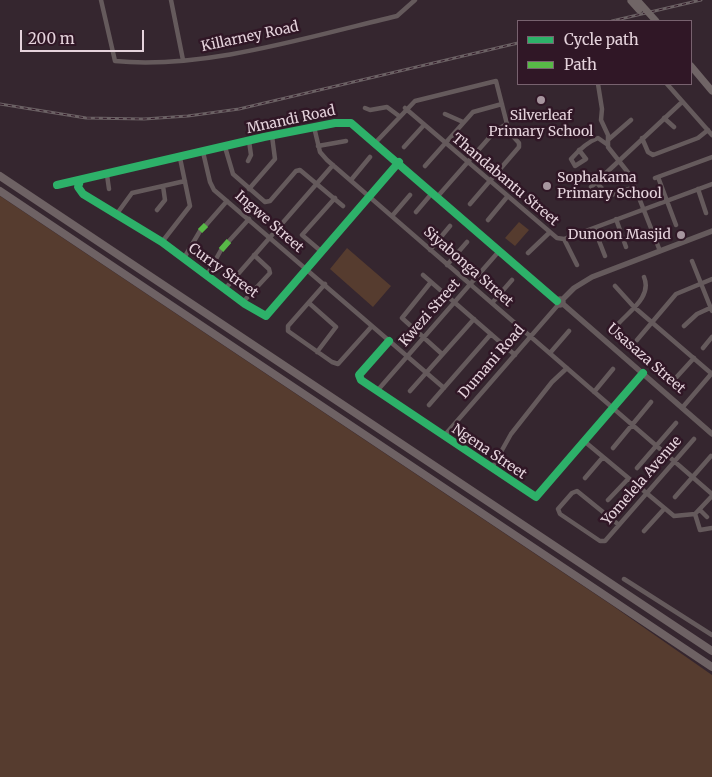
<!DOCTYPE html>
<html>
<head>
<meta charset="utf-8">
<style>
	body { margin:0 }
	#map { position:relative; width:712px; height:777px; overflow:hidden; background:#35262f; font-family:Merriweather,serif }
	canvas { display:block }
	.legend { position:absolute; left:517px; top:20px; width:175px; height:65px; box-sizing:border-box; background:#301726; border:1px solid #78626f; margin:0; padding:6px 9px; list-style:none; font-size:15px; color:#e5d3dc }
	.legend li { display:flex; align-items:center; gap:10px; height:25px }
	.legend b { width:25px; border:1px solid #78626f }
	.scale { position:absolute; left:20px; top:30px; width:124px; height:22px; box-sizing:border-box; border:2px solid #e5d3dc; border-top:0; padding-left:6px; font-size:15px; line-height:18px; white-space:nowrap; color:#e5d3dc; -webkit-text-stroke:4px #301726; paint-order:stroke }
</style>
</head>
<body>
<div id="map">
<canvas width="712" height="777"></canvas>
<ul class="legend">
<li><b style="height:6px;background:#2db169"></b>Cycle path</li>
<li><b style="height:6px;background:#58b947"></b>Path</li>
</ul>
<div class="scale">200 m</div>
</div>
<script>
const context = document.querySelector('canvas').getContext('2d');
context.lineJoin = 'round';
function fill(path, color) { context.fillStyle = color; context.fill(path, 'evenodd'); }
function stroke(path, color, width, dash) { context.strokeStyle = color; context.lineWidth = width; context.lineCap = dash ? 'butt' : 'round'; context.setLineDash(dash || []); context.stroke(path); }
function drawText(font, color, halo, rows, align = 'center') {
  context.font = font + ' Merriweather,serif'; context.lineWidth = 5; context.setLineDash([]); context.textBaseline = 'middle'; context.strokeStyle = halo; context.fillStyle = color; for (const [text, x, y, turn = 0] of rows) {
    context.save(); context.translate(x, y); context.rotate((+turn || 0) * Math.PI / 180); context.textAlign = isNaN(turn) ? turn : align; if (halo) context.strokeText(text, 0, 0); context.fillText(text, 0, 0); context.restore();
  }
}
fill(new Path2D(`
	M0,196L613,606L712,675V777H0Z
	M519,222L529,230L515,246L505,238Z
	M347,248L391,286L373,307L330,269Z`), '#563c2f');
stroke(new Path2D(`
	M101,0L115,61C204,70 311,36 397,16L415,0
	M171,0L183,60
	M598,84L602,109L601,120L608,135V147L630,175L660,251
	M667,84L712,135
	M365,108L370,110L387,107L399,116
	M405,108L557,238L564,239L712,184
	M445,114L463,122
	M664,118L674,127
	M314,127L320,152L327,160L712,494
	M642,138L648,152L653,155L698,138L708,130
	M608,140L631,120
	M376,142L415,101L496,81
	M318,146L346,141
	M225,147L233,174L265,202L270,201L296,171L300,170L343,206
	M404,147L424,125
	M579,150L586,159L575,166L571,159C578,151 587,142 598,138L608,145
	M203,152L210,182L214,190L444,388
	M248,161L251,155L249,141
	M425,166L473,112L502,104
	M107,175L109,189
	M658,177L676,225
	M655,178L712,157
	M351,180L370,157
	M80,181L78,187L83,194L162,242L245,304L266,316L399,162
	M596,182L609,196L634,187
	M57,185L264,137L335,123H351L557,301
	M591,187L682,102
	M249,189L275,159L272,136
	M698,189L706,213
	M438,196L496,130L507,124
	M470,204L519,147V143L509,132L496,81
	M157,210L165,200L163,186
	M416,212L433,192
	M116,215L132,193L185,181
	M392,216L410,195
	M616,219L626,247
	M488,220L507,197
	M206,225L227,201
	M594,228L605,256
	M564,239L577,265
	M229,241L249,219
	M162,242L190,206L180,158
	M430,250L450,226
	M322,252L302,235L335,198
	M528,253L549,233
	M184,258L200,231
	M692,261L712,311
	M447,265L467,242
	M207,275L221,250
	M423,275L515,355
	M431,282L402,318L442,354
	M325,284L288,326V331L332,362L338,364L372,326
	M615,286L634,307L712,374
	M225,289L333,165
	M243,302L270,273L269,269L254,255
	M309,303L336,327L317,352
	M492,303L512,280
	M619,323C631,310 652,296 644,277
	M684,326L697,314L710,308
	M637,340L676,294L712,279
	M389,341L359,375L361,380L536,497L643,373
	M703,348L712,337
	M550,353L569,331
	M673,381L694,358
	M377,391L500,250
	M410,391L474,319
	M594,392L613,369
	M429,405L491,334
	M682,408L712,373
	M444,436L558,305
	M584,441L674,516L695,514L712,496
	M613,448L651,402
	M492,468L511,434L552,382L567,368
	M637,468L676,423
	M585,478L603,457
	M675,497L711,456
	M608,500L628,479
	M700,510L707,517
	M695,514L700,530L712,528
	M619,525L577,491L572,493L558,509L560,514L600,541H605C635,507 664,473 694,439
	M644,531L664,509
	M624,579L712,635`), '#655a5c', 4.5);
stroke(new Path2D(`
	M557 302a3 3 0 1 1 6 0a3 3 0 1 1-6 0Z
	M562,300L574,288L592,277L712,231
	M563,304L712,434`), '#655a5c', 5.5);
stroke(new Path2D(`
	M691,66L712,91`), '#706566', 7);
stroke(new Path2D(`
	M0,176L712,651
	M0,191L712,667`), '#6e6264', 8);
const rail = new Path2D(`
	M612,21L701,0
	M0,104L86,118L144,119L188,116L239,109L518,43`);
stroke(rail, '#6b6164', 3);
stroke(rail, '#301726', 1, [4]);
stroke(new Path2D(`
	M637,0L656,21
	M631,1L639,10`), '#706566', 7);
stroke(new Path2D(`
	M200,231L206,225
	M221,250L229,241`), '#58b947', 6, [12, 6]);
stroke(new Path2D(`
	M80,181L78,187L83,194L162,242L245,304L266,316L399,162
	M57,185L264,137L335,123H351L557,301
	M389,341L359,375L361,380L536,497L643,373`), '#2db169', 8);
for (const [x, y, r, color] of [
	[541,100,5,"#a7969f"],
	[547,186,5,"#a7969f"],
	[681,235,5,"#a7969f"]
]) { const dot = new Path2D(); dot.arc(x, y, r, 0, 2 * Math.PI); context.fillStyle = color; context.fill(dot); stroke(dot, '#301726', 2); }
drawText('14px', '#e5d3dc', '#301726', [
	["Killarney Road",250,37,-12],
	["Mnandi Road",291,120,-12],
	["Thandabantu Street",505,180,40],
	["Ingwe Street",269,222,41],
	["Siyabonga Street",468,267,41],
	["Curry Street",223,271,36],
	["Kwezi Street",430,313,-49],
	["Usasaza Street",646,359,41],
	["Dumani Road",492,362,-49],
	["Ngena Street",489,452,34],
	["Yomelela Avenue",642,481,-49]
]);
drawText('14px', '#e5d3dc', '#301726', [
	["Silverleaf",541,116],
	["Primary School",541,132],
	["Sophakama",557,178,"left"],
	["Primary School",557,194,"left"],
	["Dunoon Masjid",671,235,"right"]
]);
</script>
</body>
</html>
